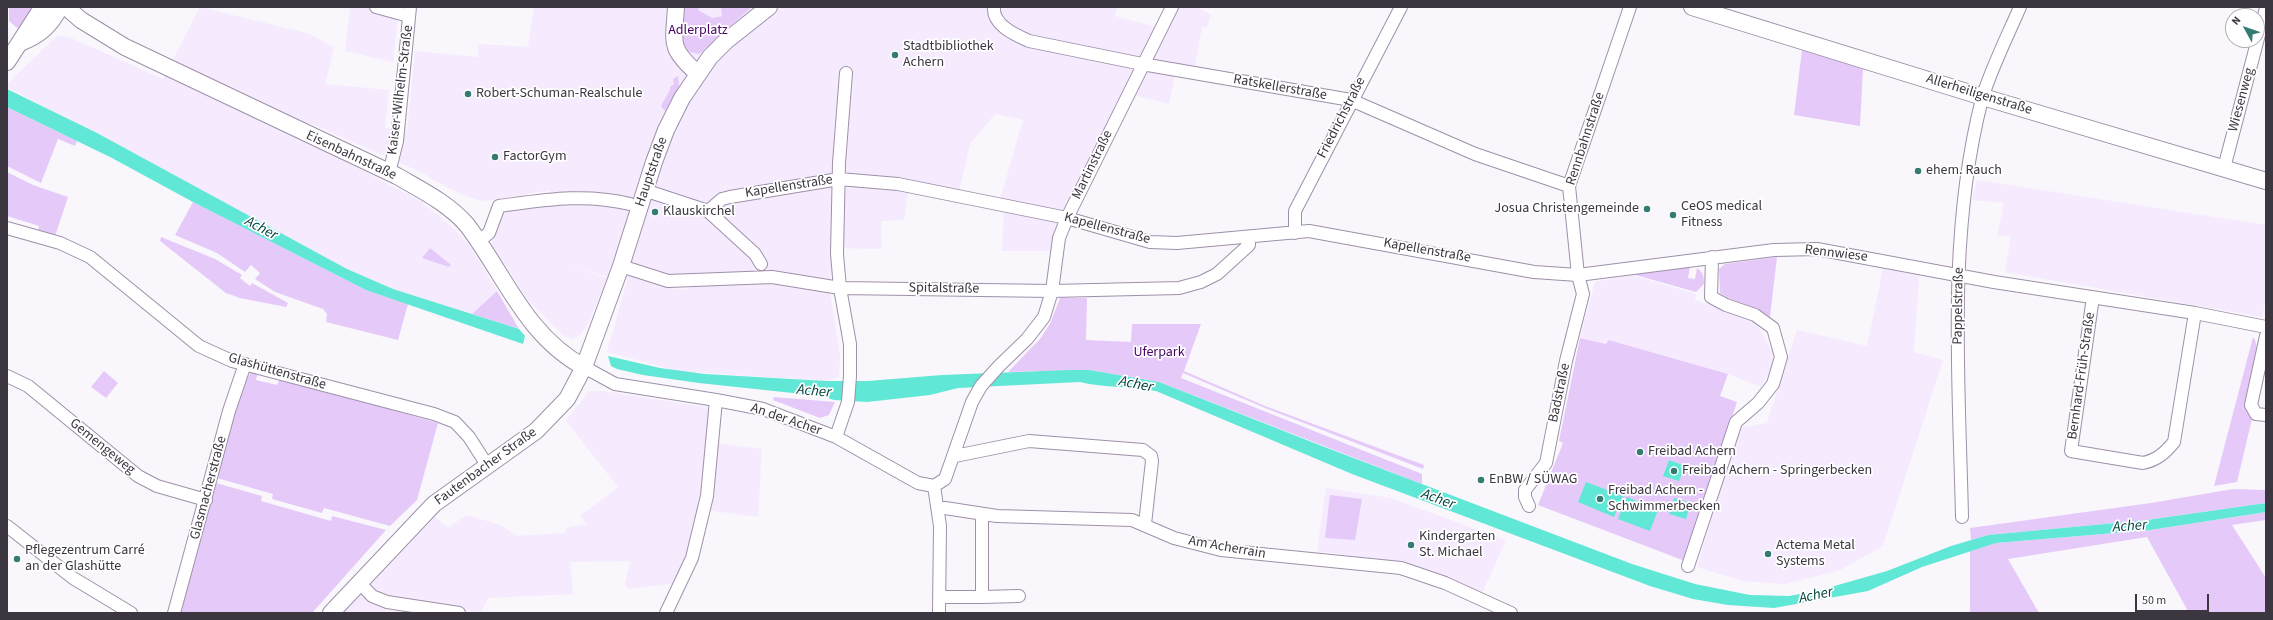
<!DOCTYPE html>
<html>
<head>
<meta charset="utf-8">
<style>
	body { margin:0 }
	#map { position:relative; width:2273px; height:620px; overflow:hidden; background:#f9f6fc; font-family:"Source Sans 3",sans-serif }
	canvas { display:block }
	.frame { position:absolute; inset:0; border:8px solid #3c3640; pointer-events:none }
	.north { position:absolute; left:2225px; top:8px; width:40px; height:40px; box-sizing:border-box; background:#fff; border:1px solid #b1afb3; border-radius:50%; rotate:310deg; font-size:11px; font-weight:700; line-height:16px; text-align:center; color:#3c3640 }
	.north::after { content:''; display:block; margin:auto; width:14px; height:18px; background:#357b72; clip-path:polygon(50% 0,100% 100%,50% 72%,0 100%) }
	.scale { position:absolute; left:2135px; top:594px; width:74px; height:18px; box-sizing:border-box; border:2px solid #3c3640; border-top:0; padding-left:5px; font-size:12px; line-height:14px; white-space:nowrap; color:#3c3640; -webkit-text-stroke:3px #fff; paint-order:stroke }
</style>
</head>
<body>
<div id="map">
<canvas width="2273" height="620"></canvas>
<div class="frame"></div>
<div class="north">N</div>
<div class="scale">50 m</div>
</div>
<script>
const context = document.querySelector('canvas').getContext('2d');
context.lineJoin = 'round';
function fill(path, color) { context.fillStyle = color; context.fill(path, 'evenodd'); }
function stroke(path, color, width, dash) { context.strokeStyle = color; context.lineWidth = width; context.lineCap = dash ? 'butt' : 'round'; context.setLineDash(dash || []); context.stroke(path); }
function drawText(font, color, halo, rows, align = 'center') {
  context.font = font + ' "Source Sans 3",sans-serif'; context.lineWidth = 3.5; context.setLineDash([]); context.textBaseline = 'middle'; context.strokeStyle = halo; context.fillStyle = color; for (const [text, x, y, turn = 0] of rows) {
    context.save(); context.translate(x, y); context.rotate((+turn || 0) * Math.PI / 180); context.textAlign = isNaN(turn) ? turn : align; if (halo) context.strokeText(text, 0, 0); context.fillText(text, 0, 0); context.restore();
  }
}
fill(new Path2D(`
	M200,7L310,34L334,48L325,84L389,90L385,128L407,131L415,51L478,57V44L528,47L534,7H1117L1115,16L1163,29L1174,7H1197L1211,15L1207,27H1202L1194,70L1177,66L1169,104L1126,93L1053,251H1002L1004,207L998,206L1023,120L995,114L970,144L958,196L909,185L904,220L881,221L882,249L834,248L830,292L840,356L839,377L826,381L678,371L607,352L629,274L666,287L685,290L698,284L614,261L608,277L561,263L607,278L587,326L579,336L572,339L564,336L527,299L492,244L504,209L551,202L550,190L488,201L479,200L465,196L435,181L423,173L309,123L301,138L422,202L449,224L468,243L497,291L472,314L393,289L347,269L7,87V84L57,36L69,37L163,79Z
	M350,7H399L393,62L345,51Z
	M1977,180L2266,225V297L2262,317L2005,272L2011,236H1997L2004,203L1972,200Z
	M1883,269L1919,276L1914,352L1943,360L1883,546L1840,570L1785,584L1742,581L1697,567L1739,428L1767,423L1797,330L1867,346Z
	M1632,275L1696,294L1695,300L1755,321L1772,351L1773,364L1761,387L1728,374L1610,340L1606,344L1580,338L1595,282Z
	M589,391H603L717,409L714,443L762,449L758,517L699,509L690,555L677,583L629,589L625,584L630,561L570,562L573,594L488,598L481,612L386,600L385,613H344L435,517L448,528L466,515L501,525L517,536L565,533V528L587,524L580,516L618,487L566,421Z
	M1326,488L1390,498L1506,540L1483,591L1478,592L1428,570L1411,564L1317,551Z`), '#f5eafe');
fill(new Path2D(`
	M9,7H30L34,11L22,27L17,28L9,21Z
	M683,7H700L698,10L712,18L722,16L721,9L723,7H752L726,29L730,28L699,54L689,52L681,44Z
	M1802,50L1863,69L1860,126L1794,115Z
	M678,76L679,86L665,111L661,106L670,90V87L674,84L673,79Z
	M7,107L77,141L75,146L58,139L41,183L7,166Z
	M7,172L33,185L68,197L54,239L37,233L39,226L7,216Z
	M193,202L366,290L408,304L398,340L326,322L327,314L323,309L275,292L255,279L260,273L251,265L245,272L217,253L175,235Z
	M161,237L215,259L242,275L240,278L250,286L252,283L288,303L286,307L240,298L226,293L160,241Z
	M430,248L451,265L449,267L422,258Z
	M1777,257L1770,317C1755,305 1735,304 1720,293L1719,269L1725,264Z
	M1690,267L1688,278L1695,279L1697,268C1703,272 1704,276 1704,284L1696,292L1632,274Z
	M497,291L519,329L472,314Z
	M1060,298H1087L1086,340L1131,342L1132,324H1201L1184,371L1265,406L1424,465L1423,469L1265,408L1183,373L1181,378L1422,474V484L1159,382L1089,370L1008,372L1040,339L1050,324Z
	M2253,337C2260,345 2253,354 2257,363L2246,409L2252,419L2237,482L2214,486Z
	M1580,338L1606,344L1609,340L1728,374L1720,396L1737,402L1685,561L1538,505L1563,443L1559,441Z
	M104,371L118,383L106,398L91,387Z
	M258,372L256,380L277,385L280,378L438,423L417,500L390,526L324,508L322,513L272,499L273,494L217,478L243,381L251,373Z
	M774,397L835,402L829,415L820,418L773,400Z
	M216,483L262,496L261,501L331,521L332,516L386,530L312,613H180Z
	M2233,489L2266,490V503L2147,520L1988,535L1971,540L1970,528L2151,503Z
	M1330,495L1362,499L1355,540L1325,538Z
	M2266,512V520L2232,525L2266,578V613H2189L2147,537L2008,559L2039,613H1970V551L1996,543L2150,530Z`), '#e5caf9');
fill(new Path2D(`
	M7,89L97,133L347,269L393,289L519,329L525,336L523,344L366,290L193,202L112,158L7,107Z
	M608,356L660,368L705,374L826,381H868L942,375L1069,370H1089L1159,382L1322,446L1632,564L1695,584L1750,595L1789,596L1817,591L1887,571L1951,546L1988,535L2147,520L2266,503V512L2150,530L1996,543L1922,567L1868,591L1774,608L1728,605L1693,599L1650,586L1352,474L1156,391C1131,386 1105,388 1080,382L958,388L930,395L867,402L834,400L821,396L699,383L643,375L617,369L611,366Z
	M1669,460L1685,466L1679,481L1663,476Z
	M1586,482L1623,496L1614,517L1578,502Z
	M1627,497L1658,510L1650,531L1618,519Z
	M1674,498L1691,503L1686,519L1669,514Z`), '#60e7d6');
const street = new Path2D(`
	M376,7L409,16
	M994,7C992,25 1016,35 1029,41L1142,64L1351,100L1475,154L1569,186
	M2224,168L2266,8
	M389,173L397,141L410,7
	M644,190L708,211L722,199L730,197L839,179L898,184L1067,218L1150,242L1177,243L1309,231L1534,272L1578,275L1774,250L1817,249L1994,282L2195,313L2266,327
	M708,211L755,254L761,264
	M7,228L60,243L90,257L199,346L232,361L434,414L455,422L469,437L487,465
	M1295,233V211L1401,7
	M479,241L489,233L499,206C545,200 584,193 630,204
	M621,266L668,281L772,277L840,288L1052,291L1179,288L1201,282L1217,274L1249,245V237
	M2093,297L2071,451L2143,463C2157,460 2165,453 2174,442L2195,313
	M2266,336L2251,405L2256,414L2266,415
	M584,367L615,384L716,400L763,409L836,437L918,483L934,486L945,479L972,402L981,386L999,366L1027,339L1044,317L1052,291L1059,238L1067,218L1172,7
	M7,376L28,386L138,476L157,486L206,500
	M836,437L848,402L850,376V344L840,288L837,254L839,163L846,73
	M955,456L1029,441L1143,450L1151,456L1152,461L1145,524
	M934,486L940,526L939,613
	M1529,506L1525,497V490L1546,463L1566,361L1583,294L1578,275L1569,186L1630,7
	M938,509L945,508L997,516L1132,520L1174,538L1221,550L1401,568L1445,583L1511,613
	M1962,517C1959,378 1947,235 1982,99C1990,71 2008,35 2020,7
	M7,526L73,578L131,613
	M1688,566L1736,422L1758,403L1773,384L1781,357L1773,328L1755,315L1726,305L1711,297L1712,257
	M359,582L372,596L387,602L459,613
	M940,597H982V515
	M982,597L1019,596
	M174,613L229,411L245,364
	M666,613L692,558L707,496L716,400`);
const secondary = new Path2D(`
	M66,7L81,20L125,47L397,176C421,190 448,203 467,225C505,275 526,336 584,367
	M676,7C674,44 668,47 698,74
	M1692,7L1983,97L2266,181
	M22,42C40,35 51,25 60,7
	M7,62L38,14L43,9L50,7
	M331,613L434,504L536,431L567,399L584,367L621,266L654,162L666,130L682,98L710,57L726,41L769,7`);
stroke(street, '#9e90a9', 14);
stroke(secondary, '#9e90a9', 18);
stroke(street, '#fff', 12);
stroke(secondary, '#fff', 16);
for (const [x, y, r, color] of [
	[895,55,4,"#357b72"],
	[468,94,4,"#357b72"],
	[495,157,4,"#357b72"],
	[1918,171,4,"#357b72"],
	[1647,209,4,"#357b72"],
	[655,212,4,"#357b72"],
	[1673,215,4,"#357b72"],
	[1640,452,4,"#357b72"],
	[1674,471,4,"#357b72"],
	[1481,480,4,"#357b72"],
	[1600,499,4,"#357b72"],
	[1411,545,4,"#357b72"],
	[1768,554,4,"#357b72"],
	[17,559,4,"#357b72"]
]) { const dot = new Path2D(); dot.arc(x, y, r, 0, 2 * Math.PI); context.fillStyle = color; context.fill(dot); stroke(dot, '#fff', 1.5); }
drawText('14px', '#470566', '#fff', [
	["Adlerplatz",698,31],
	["Uferpark",1159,353]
]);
drawText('14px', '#3c3640', '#fff', [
	["Stadtbibliothek",903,47],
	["Achern",903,63],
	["Robert-Schuman-Realschule",476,94],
	["FactorGym",503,157],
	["ehem. Rauch",1926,171],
	["CeOS medical",1681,207],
	["Fitness",1681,223],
	["Josua Christengemeinde",1639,209,"right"],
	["Klauskirchel",663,212],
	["Freibad Achern",1648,452],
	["Freibad Achern - Springerbecken",1682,471],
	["EnBW / SÜWAG",1489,480],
	["Freibad Achern -",1608,491],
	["Schwimmerbecken",1608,507],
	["Kindergarten",1419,537],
	["St. Michael",1419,553],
	["Actema Metal",1776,546],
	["Systems",1776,562],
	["Pflegezentrum Carré",25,551],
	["an der Glashütte",25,567]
], 'left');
drawText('14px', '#3c3640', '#fff', [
	["Ratskellerstraße",1280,88,10],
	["Kaiser-Wilhelm-Straße",401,90,-83],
	["Allerheiligenstraße",1979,95,17],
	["Wiesenweg",2242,100,-75],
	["Friedrichstraße",1342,118,-63],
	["Rennbahnstraße",1586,139,-72],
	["Eisenbahnstraße",351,156,25],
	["Martinstraße",1093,165,-64],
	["Hauptstraße",652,172,-71],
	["Kapellenstraße",789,187,-9],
	["Kapellenstraße",1107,229,15],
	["Kapellenstraße",1427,251,10],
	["Rennwiese",1836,254,7],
	["Spitalstraße",944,289,1],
	["Pappelstraße",1959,306,-89],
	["Glashüttenstraße",277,372,16],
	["Bernhard-Früh-Straße",2082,376,-82],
	["Badstraße",1560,393,-78],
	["An der Acher",786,420,19],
	["Gemengeweg",102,447,39],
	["Fautenbacher Straße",486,467,-36],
	["Glasmacherstraße",209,488,-75],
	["Am Acherrain",1227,548,10]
]);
drawText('italic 15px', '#01423c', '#fff', [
	["Acher",261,229,28],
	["Acher",1136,385,11],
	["Acher",814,392,5],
	["Acher",1438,500,20],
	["Acher",2130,527,-4],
	["Acher",1816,596,-12]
]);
</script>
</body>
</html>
